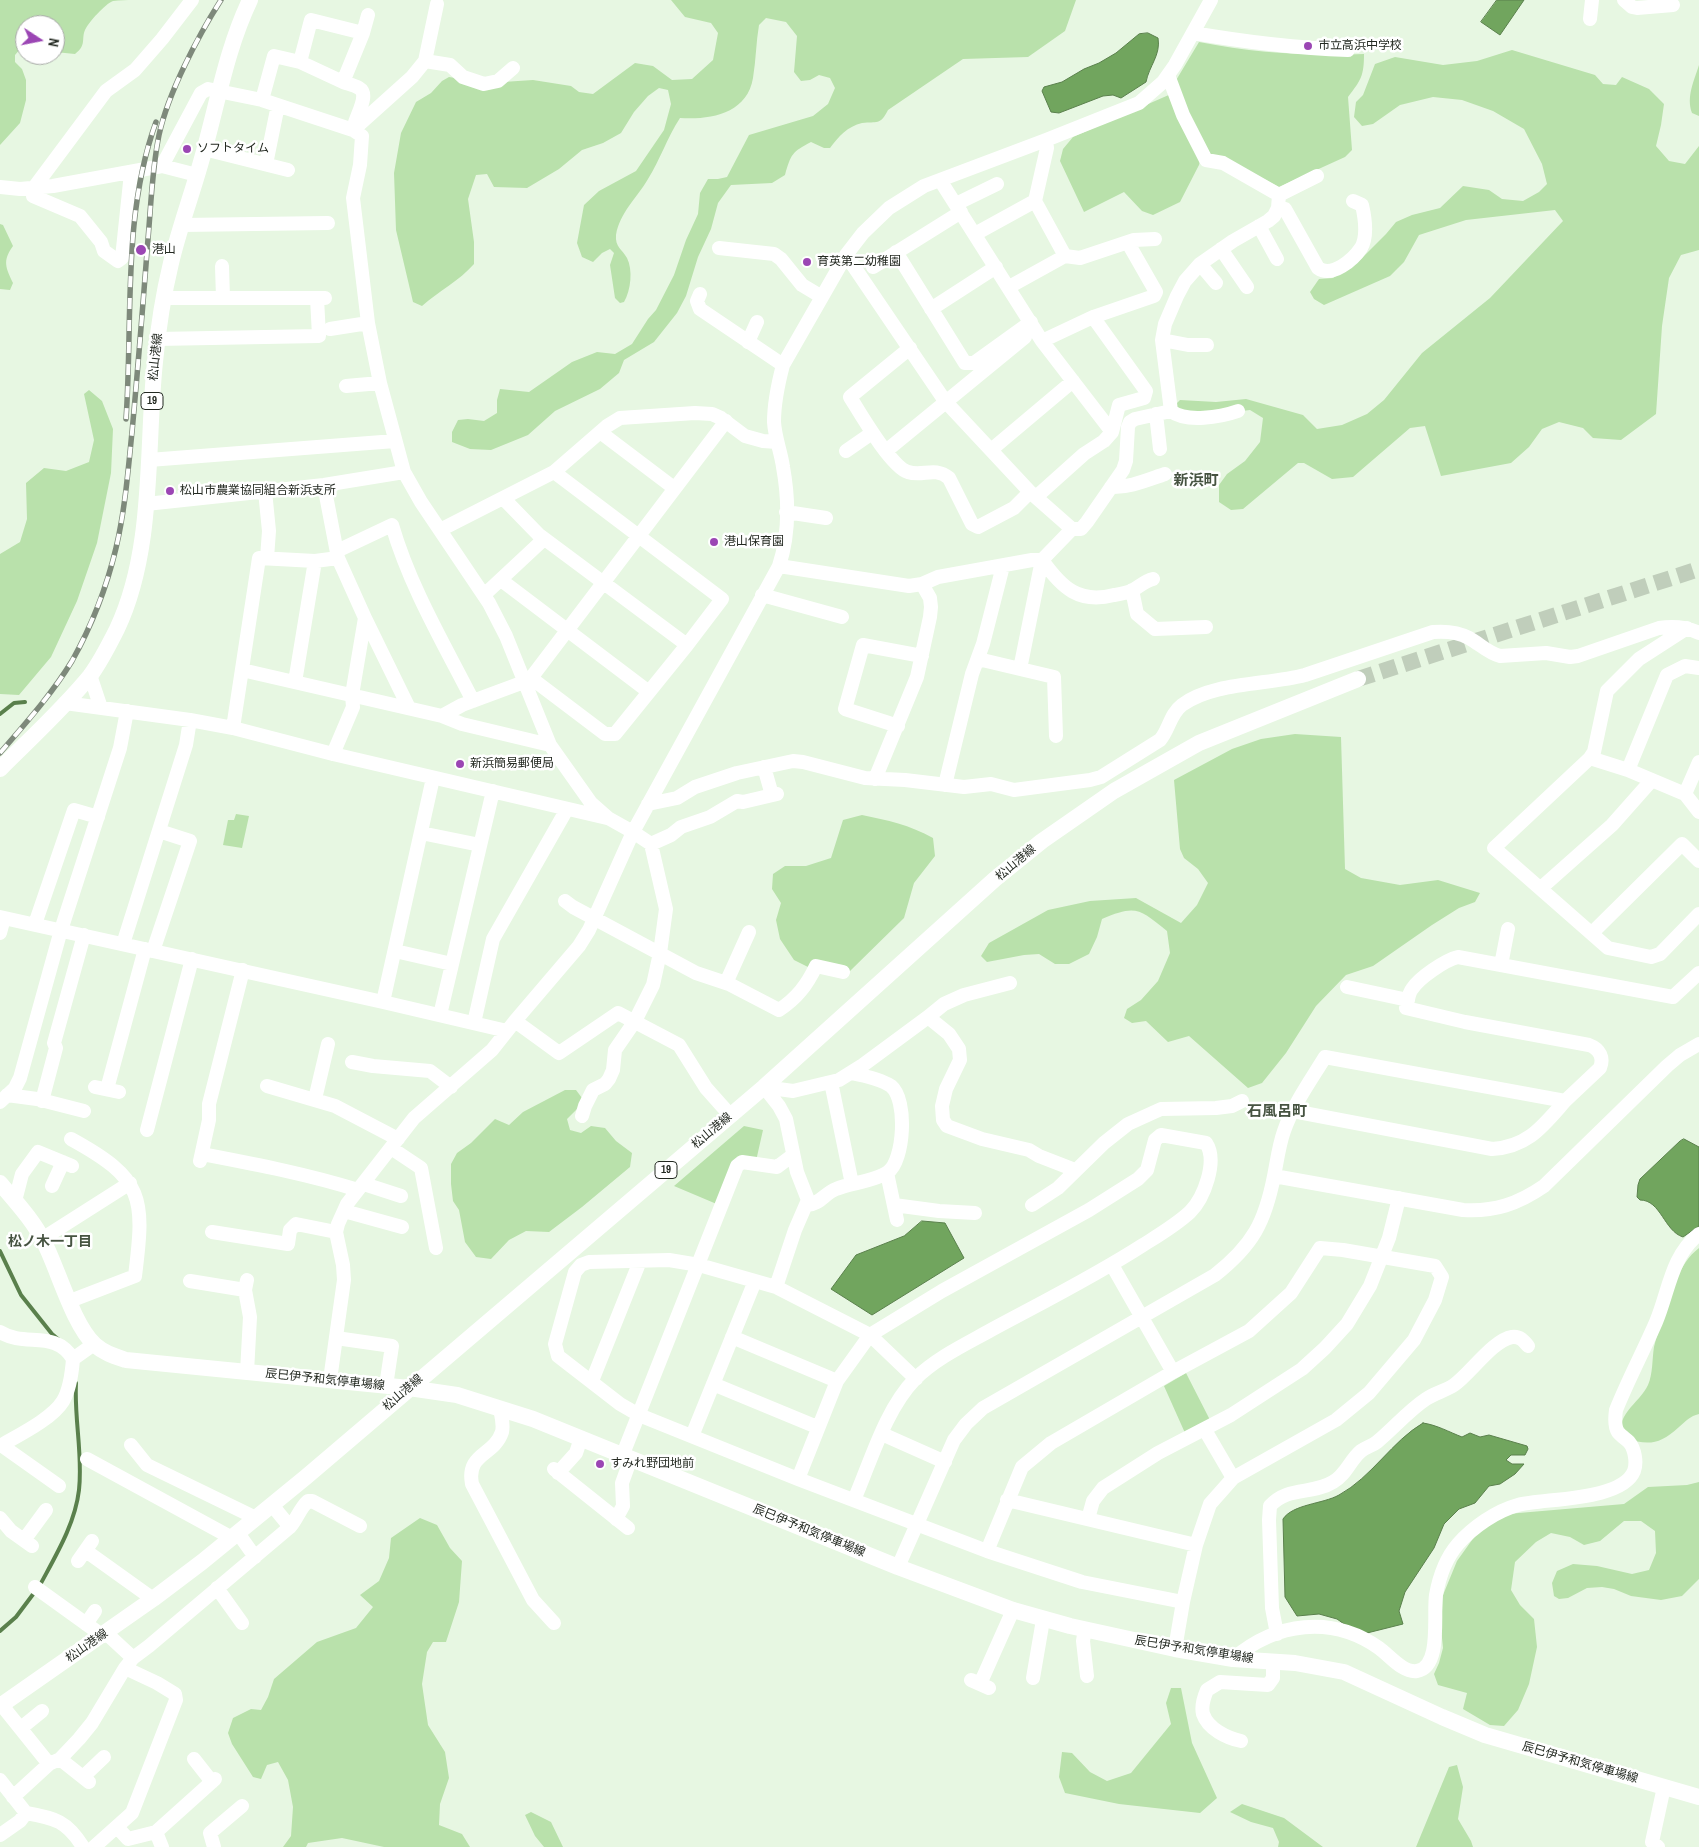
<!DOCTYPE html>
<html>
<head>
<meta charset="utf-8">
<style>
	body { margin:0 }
	#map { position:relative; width:1699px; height:1847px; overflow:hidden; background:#e7f7e2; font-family:"Archivo Narrow",sans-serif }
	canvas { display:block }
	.north { position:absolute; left:15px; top:15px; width:50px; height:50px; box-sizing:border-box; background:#fff; border:1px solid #a7a9a6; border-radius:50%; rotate:101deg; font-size:14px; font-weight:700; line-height:20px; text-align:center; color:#232921 }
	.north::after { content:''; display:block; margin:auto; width:18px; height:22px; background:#9b46b4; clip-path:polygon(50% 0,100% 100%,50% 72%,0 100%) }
</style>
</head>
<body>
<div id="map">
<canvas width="1699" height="1847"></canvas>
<div class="north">N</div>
</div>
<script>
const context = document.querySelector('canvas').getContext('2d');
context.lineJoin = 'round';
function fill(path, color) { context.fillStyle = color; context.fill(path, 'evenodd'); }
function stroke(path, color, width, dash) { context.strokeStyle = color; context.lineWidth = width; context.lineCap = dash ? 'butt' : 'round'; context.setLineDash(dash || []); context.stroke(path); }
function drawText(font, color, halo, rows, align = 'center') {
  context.font = font + ' "Archivo Narrow","Noto Sans JP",sans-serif'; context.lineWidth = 5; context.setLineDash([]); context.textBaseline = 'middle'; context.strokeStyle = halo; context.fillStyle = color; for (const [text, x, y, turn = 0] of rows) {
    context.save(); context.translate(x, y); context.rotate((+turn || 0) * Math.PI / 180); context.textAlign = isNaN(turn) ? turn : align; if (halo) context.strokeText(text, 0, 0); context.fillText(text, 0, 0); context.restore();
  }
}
fill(new Path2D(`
	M0,0H133C127,0 119,0 113,1C105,4 89,22 85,30C81,39 87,45 75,54L55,52V25H25V48H21L15,55V62L22,69L26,80V100L20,123L0,145Z
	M671,0H1076L1065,31L1028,57L963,59L888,110C880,126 877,121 862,123C848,126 838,137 830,148H824L811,142C792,152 791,154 785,175L772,183L731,185L718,203L711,229L698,257L686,296L677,313L654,342L624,360L619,373L600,389L555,411L528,435L491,450L470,449L452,442V432L458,420L468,419L484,421L497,413V400L500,389L529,392L572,362L597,352L615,354L632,344L648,319L656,310L674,275L686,240L698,214L700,193L708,179H718L727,177L749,135L813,116L828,104L835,88L830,78L819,75L810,80L801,81L794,72L797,36L786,22L766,18L759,25C756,42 756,60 753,78C747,114 710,120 680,118C667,138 660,160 648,179C637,198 620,212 616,235C615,247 622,249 627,258C633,270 631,290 624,302L620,303L615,298L610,265L614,253L610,249L602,253L593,262L582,257L577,243L584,205L599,191L636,171L664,130L671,104L668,90L659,88L648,96L634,112L621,133L603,143L582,150L559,169L527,188L494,187L487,174L476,175L468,199L474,242V264C459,281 439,291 422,306L413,302L396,230L394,173L401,133L416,102L431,93L442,81L449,77L488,83L533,80L571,86L579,92L593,94L635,63L653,66L672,80L692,79L713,60L718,33L711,23L685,17Z
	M1199,42C1254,53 1308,56 1364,54C1364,76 1361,80 1348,97L1352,150L1345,157L1279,187L1225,158L1207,156L1175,82Z
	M1512,50L1595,75L1603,84L1616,85L1622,77L1649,89L1664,104L1661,125L1656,146L1669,161L1685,164L1699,146V250L1681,255L1669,278L1662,326L1656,414L1621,440L1593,438L1583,428L1559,422L1542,429L1529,447L1511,463L1441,476L1425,426L1410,428L1353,477L1332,479L1304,463H1298L1243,509L1231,510L1219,502V485L1227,474L1245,461L1260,442L1263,418L1250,410L1209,415L1178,411L1175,405L1180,400L1216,402L1246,399L1303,415L1317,429L1342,425L1367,414L1384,400L1422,353L1490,298L1563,221L1555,210L1466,220L1419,235L1404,262L1390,276L1324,305L1314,299L1310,292L1319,279L1333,278L1358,262L1386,234L1396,222L1412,215L1440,208L1463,186L1489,190L1502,199L1523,201L1539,192L1547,184L1542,164L1524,129L1493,111L1462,100L1433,97L1400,105L1373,124L1362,126L1354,117L1356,102L1363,95L1375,64L1395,57L1443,65L1477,61Z
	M1699,65V116L1692,113C1686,97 1694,81 1699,65Z
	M1171,94L1201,158L1199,165L1180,202L1153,215L1142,211L1124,192L1084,212L1060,161L1063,149L1073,137Z
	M0,224L3,225L13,246C2,261 6,268 13,283L10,290L0,289Z
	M89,390L102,401L113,429L111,473L97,543L77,601L51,657L19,695L0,694V554L20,542L27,519L26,483L44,468L66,471L89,462L94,440L84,394Z
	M1295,734L1341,737L1345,869L1361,878L1400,885L1438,880L1480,893L1475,902L1459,908L1432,925L1373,966L1346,975L1316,1006L1286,1053L1262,1083L1248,1088L1189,1036L1168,1042L1146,1021L1132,1023L1124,1018L1127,1009L1141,1000L1158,981L1170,953L1167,931C1140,909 1136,904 1102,919L1097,937L1089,954L1069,964H1055L1039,954L1024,955L987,962L981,956L989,943L1048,910L1090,901L1136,898L1181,923L1197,905L1208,883L1198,869L1184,858L1180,849L1174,780L1232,749L1261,739Z
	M236,814L249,816L242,848L223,845L228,820H234Z
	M862,815C887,820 910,825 933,838L935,856L914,883L904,918L850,971L812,969L794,960L780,939L776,920L781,903L772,889L773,874L785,866H806L831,858L843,820Z
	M565,1090H576L582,1098L578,1108L567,1119L570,1130L581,1133L591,1126L605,1128L616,1141L632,1153L630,1167L582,1207L549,1232L526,1231L509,1240L491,1259L476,1257L465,1242L459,1210L453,1201L451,1184V1164L457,1153L471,1143L495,1119L509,1125L523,1112Z
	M744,1126L763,1130L756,1161L738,1158L719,1205L674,1186Z
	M1699,1248V1414C1690,1416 1686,1421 1679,1427C1659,1445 1650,1445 1625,1439C1611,1417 1640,1403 1648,1385C1653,1374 1652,1359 1654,1347C1656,1337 1660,1328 1663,1318C1671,1294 1678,1264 1699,1248Z
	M1186,1373L1210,1420L1185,1433L1164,1386Z
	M1699,1482V1579L1682,1596L1661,1600L1631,1596L1614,1589L1602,1587L1587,1588L1568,1598L1559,1599L1554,1596L1552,1583L1557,1571L1573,1564L1597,1566L1632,1574L1649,1570L1656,1553L1655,1531L1641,1521H1624L1600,1541L1584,1545L1570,1537L1551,1533L1536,1542L1515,1562L1511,1590L1520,1605L1534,1619L1537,1647L1529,1684L1518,1710L1504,1726L1490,1725L1463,1709L1467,1693L1438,1685L1434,1674L1439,1663L1443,1648L1441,1628L1443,1595L1457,1561L1477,1533L1507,1514L1624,1504L1648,1487L1687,1485Z
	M420,1518L437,1525L450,1548L462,1561L459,1602L446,1642H433L427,1652L422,1684L428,1725L445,1752L449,1778L440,1804L439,1825L462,1834L470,1847H384L342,1838L308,1843L306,1847H283L291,1836L293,1807L288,1780L278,1762L267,1765L261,1779L253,1777L232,1744L228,1733L233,1718L251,1709L261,1710L268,1697L274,1679L317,1642L356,1628L373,1607L360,1595L379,1581L389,1558L391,1538Z
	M1171,1688H1181L1192,1743L1217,1798L1200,1813L1119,1804L1065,1793L1059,1777L1062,1752L1072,1753L1090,1772L1107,1781L1131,1773L1171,1724L1166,1703Z
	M1457,1765L1463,1787L1458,1819L1471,1841L1473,1847H1416L1449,1767Z
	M1242,1804L1284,1818L1323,1847H1278L1279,1842L1273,1828L1251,1822L1230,1812Z
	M531,1812L551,1822L563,1847H544L535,1836L525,1815Z`), '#b9e1ab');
const water = new Path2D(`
	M1497,0H1524L1500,35L1481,22Z
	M1148,33L1158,38C1161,55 1149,66 1146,82L1121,98L1113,95L1103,96L1059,113L1051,112L1042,91L1044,87L1062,82L1084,69L1099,63L1116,53L1139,34Z
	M1684,1139L1699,1147V1226L1683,1237C1664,1231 1661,1200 1640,1200L1637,1197L1638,1185L1640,1179L1680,1141Z
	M922,1221L945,1223L964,1258L872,1315L831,1289L856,1255L904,1236Z
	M1423,1423C1437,1425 1449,1432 1462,1437L1470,1433L1480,1437L1489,1435L1527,1446L1528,1449L1525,1455H1511L1506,1460L1512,1464H1524L1515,1474L1500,1484L1489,1486L1475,1503L1459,1509L1444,1524L1434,1548L1405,1592L1399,1611L1403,1624L1367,1633L1347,1626L1337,1619L1319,1614L1297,1616L1285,1597L1283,1519C1293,1504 1323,1504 1339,1495C1372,1477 1392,1441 1423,1423Z`);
fill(water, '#71a55e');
stroke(water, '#5a804c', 1);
stroke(new Path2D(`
	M0,714L14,703L25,702
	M0,1251L21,1295L52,1334L58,1339
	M40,1585C56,1555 75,1524 79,1490C83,1454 74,1419 76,1383
	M0,1631L16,1617L34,1593`), '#5a804c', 4);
stroke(new Path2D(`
	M1358,679L1699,569`), '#c0cebb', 16, [16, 8]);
stroke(new Path2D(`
	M1624,0L1632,7L1637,8L1673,5
	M1590,19L1592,0
	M1193,33C1245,42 1295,48 1348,50
	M425,61L437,4
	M300,62L311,20L363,33
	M1168,75L1183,115L1206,160L1223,163L1279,195L1317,176
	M262,100L274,56L300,62L343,82
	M353,130L412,77L425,61L450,65L463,77L484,84L498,81L513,68
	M353,130C354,118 371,95 359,88C354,85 348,84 343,82L363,33L368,15
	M1046,140L1047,148L1035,201L1065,256L1080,258L1134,240L1155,239
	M204,149L288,170
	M266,164L278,105
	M162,166L201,93L208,89L262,100L353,130L362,136L360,165L353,198L368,323L380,383L404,472L421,502L489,603L506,636L550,745L591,803L608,818L633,832L651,844L671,835L681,827L710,817L737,801L743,802L777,794
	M131,173L122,258L118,261L104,251L101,242L80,216L33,196V189L106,91L135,70L162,39L192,0
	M940,180L1042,341L1112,432
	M0,187L20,189L53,186L162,166L197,175
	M956,204L997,184
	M1278,208L1285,209L1318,268C1332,278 1353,260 1361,248C1368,236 1365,218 1362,205L1353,201
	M182,225L328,223
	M1259,226L1277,259
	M975,234L1035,201
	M719,248L774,254L781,259L802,285L822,297
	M1221,249L1247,287
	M896,252L965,363H974L1031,322
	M846,255L945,401L1030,492L1072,529
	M1200,264L1216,283
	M222,266L223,298
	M873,267L961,212
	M1009,287L1065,256
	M700,294L697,301L700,309L783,365
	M163,298H325
	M931,309L996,267
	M1093,317L1154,296L1156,292L1128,243
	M330,329L368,323
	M157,339L319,336L317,298
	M1162,340L1188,345H1207
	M748,342L757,322
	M910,348L850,397C860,413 891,467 908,472C923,477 934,466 949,478L972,524L978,527L1014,508L1030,492
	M346,386L380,383
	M1171,411C1186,423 1221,417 1238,411
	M1156,414L1160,449
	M600,432L674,488
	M991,450L1073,381
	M846,451L872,433
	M886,451L1025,337
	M149,460L395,441
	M324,485L338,558L365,618L352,695L353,707L333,754
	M1111,487C1129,488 1147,480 1165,474
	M265,491L269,531L267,558
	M1036,497L1084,454L1104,441L1112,432L1119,405L1144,398L1146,391L1093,317L1042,341
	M503,498L538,534L687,645
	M146,504L324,485L404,472
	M786,512L826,518
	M440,530L554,472L607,426L620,418L695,413L712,414L721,418L745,436L763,441L777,442
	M337,551L392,525C410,587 444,644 473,701
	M779,566L909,586L922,584L938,577L1032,560H1042C1062,588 1079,604 1114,595C1120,594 1127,593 1133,590C1140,586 1145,581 1153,579
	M501,580L649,692
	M1132,590L1137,614L1155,629L1206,627
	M484,595L544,539
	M762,595L842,617
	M365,618L409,708
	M978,659L1054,677L1056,736
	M1020,669L1042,560L1072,529H1081L1087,522L1123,470L1126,461L1128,427L1130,422L1135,419L1171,411L1162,340L1165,324L1177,296L1185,281L1200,264L1233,241L1268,221L1274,216L1278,208L1279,195
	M242,670L442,716L462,724L550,745
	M90,675L101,708
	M531,678L605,734H615L687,645L722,599L554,472
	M295,682L315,561
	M65,703L190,720L233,728L333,754L607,818
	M442,716L462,705L524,682L531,678L726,421
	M898,726L845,709L863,645L922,656
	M233,728L259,558L315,561L338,558
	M1590,758L1594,752L1607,691L1639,659L1687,628
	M1699,762L1685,794L1699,812
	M764,767L772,795
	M1628,770L1667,675L1685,666L1699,668
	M875,779L917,677L930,617L931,607L930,598L922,584
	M945,785L972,674L983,644L1003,566
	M1685,794L1628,770L1590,758L1494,848L1608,948L1651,957L1660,954L1699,914
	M648,804L677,798L695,787L737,773L793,761L803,762L865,778L905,780L964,787L991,784L1014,790L1090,780L1101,777L1160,740C1169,730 1170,714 1182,705C1213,682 1268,685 1305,675L1433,632C1445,631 1458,632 1469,638C1480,644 1488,653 1500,656L1546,653L1570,657L1578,656L1659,628C1672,626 1687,627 1699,633
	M421,833L480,845
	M1541,888L1612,825L1651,781
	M565,901L573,907L696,973L729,984L779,1010C797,998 807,985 816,966L843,972
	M0,917L383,1002L507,1031
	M35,924L74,810L98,817
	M0,933L4,918
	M1592,933L1682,844L1699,861
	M123,944L186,745L190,720
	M153,951L190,841L159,831
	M395,951L452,964
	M1501,965L1508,929
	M726,983L749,932
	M1347,987L1408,1000
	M383,1002L433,778
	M440,1015L493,791
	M928,1017L944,1004L964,995L1010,983
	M515,1021L559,1053L618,1013L679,1045L706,1088L730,1115
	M474,1023L493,939L567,809
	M352,1062L373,1066L430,1071L451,1087
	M831,1082L852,1184
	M267,1086L335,1106L398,1139
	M95,1087L119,1092
	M107,1089L145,949
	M7,1095L37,1099L84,1111
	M315,1099L328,1044
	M42,1101L56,1048L54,1043L84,935
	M0,1102L15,1088L20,1078L61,930L120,748L127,711
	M1293,1111L1492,1149C1528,1147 1543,1126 1565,1101
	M582,1116L585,1106L593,1090L605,1084L609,1079L613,1070L615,1050L635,1021L653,985L660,953L666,909L651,844
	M147,1130L192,959
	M391,1148L421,1168L436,1248
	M202,1154C254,1164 307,1174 358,1190
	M200,1161L209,1120V1104L243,970
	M887,1173L897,1220
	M1274,1176L1463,1210C1494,1212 1518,1204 1544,1186L1667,1066L1680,1055L1699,1044
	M364,1184L401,1196
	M52,1186L63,1162
	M15,1201L22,1174L38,1152L72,1166
	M807,1205C819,1205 825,1193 836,1189C851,1183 875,1181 888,1172C904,1161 908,1100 891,1086C882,1080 861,1075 851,1073
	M894,1205L939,1211L975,1213
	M1032,1205L1058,1188L1104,1143L1128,1124L1161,1109L1216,1108L1232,1106L1242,1101
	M344,1211L402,1227
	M212,1232L288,1244L290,1230L296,1224L336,1232
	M42,1239L130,1183
	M1112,1265L1173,1372
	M190,1281L245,1290
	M776,1287L795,1230L808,1200L797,1172L786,1119L779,1106L764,1087L793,1091L839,1080L863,1065L928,1017L949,1034L959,1049L960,1060L946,1089L942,1106L943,1120L947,1126L982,1139L1029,1150L1039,1156L1075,1170
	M70,1301L135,1276C145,1197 144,1179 71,1139
	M0,1332C25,1348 55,1329 73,1359
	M732,1337L837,1381
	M336,1338L392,1346L386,1386
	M247,1372L250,1317L245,1290L247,1280
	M916,1379L870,1335L776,1287L699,1265L669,1260L589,1262L581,1265L575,1272L555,1344L558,1356L620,1404L639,1415L798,1479L987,1551L1082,1582L1183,1602
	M330,1380L344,1280L343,1265L336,1232L338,1224L347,1204L414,1118L492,1050L515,1021L579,946L589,930L633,832L779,566C789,535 789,500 783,467C781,452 775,438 774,422C774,403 778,384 783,365L846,255L863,233L889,208L924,186L1046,140L1139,103L1163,82L1175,65L1211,0
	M592,1381L640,1261
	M713,1384L817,1427
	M500,1408C501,1415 504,1424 502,1432C494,1456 466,1453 472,1484L533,1600L554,1623
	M1205,1430L1233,1478
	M882,1434L945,1462
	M692,1436L755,1281
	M1,1445L59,1486
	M131,1445L147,1465L256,1518
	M0,1446C19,1435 52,1419 63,1401C70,1389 72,1372 73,1359L94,1344
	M623,1454L737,1166L742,1162L777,1167L793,1155
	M87,1459L232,1538
	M554,1469L628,1528
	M558,1473L576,1453L581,1438
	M798,1479L837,1381L870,1335L942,1291L1089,1210L1138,1179L1147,1170L1155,1140L1161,1135L1206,1143C1218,1161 1204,1198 1190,1212C1176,1225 1159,1235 1143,1245C1095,1276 1043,1302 991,1330C966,1344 936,1358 915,1379C885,1410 871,1461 854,1500
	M1007,1500L1196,1545
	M272,1505L290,1527
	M0,1518L11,1531L32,1546
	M616,1519L623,1506L622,1483L631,1458
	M1088,1519L1093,1501L1103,1488L1158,1453L1231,1415L1302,1369L1325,1348L1347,1324L1370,1286L1389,1238L1399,1198
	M238,1533L255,1557
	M24,1540L46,1510
	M86,1551L153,1599
	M987,1551L1022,1467L1051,1443L1173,1372L1249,1331L1291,1293L1320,1248L1343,1250L1435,1266L1442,1277L1435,1300L1414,1340L1369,1393L1336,1420L1233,1478L1210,1504L1196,1545L1183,1602L1175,1649
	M78,1561L92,1541
	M898,1567L954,1440L966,1424L983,1408L1215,1275C1253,1245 1265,1222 1274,1176C1277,1161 1279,1145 1284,1131C1293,1105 1311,1080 1325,1057L1565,1101L1600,1068C1604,1058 1600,1049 1589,1045L1465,1022L1406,1008C1408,1002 1408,994 1412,989C1419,978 1445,960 1458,957L1673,997L1699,973
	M35,1587L103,1636
	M217,1588L242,1623
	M86,1624L95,1611
	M1085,1629L1083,1641L1087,1676
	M106,1633L133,1658
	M1277,1634L1272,1608L1269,1520L1270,1506C1288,1486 1312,1495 1333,1482C1346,1475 1350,1460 1361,1451C1366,1447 1372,1446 1377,1442C1394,1428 1408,1411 1426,1399C1435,1393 1445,1391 1454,1385C1470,1374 1493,1340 1512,1337C1520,1336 1524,1341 1528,1346
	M1233,1659C1276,1622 1332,1615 1379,1648C1390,1656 1403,1673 1417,1671C1442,1667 1433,1614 1436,1595C1439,1578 1446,1558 1458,1544C1473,1527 1496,1511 1518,1505C1545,1498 1622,1501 1634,1471C1637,1463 1635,1449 1629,1442C1626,1439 1621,1436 1618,1432C1614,1426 1615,1417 1616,1410C1628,1380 1643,1352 1656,1322C1669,1291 1671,1256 1699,1234
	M1033,1678L1043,1620
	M971,1680L989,1688
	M980,1684L1013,1610
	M0,1703L49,1764
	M21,1728L42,1711
	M1241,1741C1227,1738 1208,1729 1203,1714C1201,1706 1204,1697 1207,1690L1220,1682L1268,1685L1273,1678V1661
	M60,1759L89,1782
	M194,1759L212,1782
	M83,1777L104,1757
	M0,1780L26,1813C55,1818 67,1821 83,1847
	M13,1797L49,1764L60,1759L79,1739L92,1723L125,1668L133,1658L149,1646L290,1527C297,1519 300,1508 308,1501H312L360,1526
	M117,1827L128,1839L156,1832L215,1779
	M156,1832L162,1847
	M0,1835L20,1821L26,1813
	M94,1847L132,1813L176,1700L175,1694L157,1683L125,1668
	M214,1847L210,1833L242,1806
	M1658,1847L1652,1842L1664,1787`), '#fff', 14);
stroke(new Path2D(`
	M0,769C30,739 63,709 90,676C101,661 109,645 117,629C155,549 146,448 155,362C158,329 163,296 171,263C180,225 194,189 204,151C218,101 227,48 250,0
	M0,1183C15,1201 33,1220 44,1242C58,1269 73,1325 95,1345C104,1353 114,1356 126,1360L409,1388L457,1395L533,1419L898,1567L1013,1610L1070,1626L1175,1649L1233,1659L1295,1663L1344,1672L1442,1717L1485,1735L1699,1797
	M0,1706L153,1599L202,1562L306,1477L764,1087L995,879L1042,841L1114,791L1199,743L1358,679`), '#fff', 16);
const rail = new Path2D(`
	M126,419C133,320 122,216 156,122
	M0,753C25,724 52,694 72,661C91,627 107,586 116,548C125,510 128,471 132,432C138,368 143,304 148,239C151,205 152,169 159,135C168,93 198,36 221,0`);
stroke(rail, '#7e897b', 5.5);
stroke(rail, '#fff', 4, [11]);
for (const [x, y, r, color] of [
	[1308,46,5,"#9b46b4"],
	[187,149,5,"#9b46b4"],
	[141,250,6,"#9b46b4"],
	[807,262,5,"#9b46b4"],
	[170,491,5,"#9b46b4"],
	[714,542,5,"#9b46b4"],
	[460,764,5,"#9b46b4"],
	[600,1464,5,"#9b46b4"]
]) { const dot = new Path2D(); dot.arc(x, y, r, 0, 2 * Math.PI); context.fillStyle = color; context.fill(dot); stroke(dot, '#fff', 2); }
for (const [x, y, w] of [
	[152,401,22],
	[666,1170,22]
]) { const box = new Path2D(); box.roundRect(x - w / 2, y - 8.5, w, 17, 4); context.fillStyle = '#fff'; context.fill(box); stroke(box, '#232921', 1); }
drawText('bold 11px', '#232921', null, [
	["19",152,401],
	["19",666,1170]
]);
drawText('12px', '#232921', '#fff', [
	["市立高浜中学校",1318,46],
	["ソフトタイム",197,149],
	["港山",152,250],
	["育英第二幼稚園",817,262],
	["松山市農業協同組合新浜支所",180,491],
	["港山保育園",724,542],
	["新浜簡易郵便局",470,764],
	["すみれ野団地前",610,1464]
], 'left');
drawText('12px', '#232921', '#fff', [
	["松山港線",156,357,-84],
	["松山港線",1016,863,-40],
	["松山港線",712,1131,-40],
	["辰巳伊予和気停車場線",325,1380,6],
	["松山港線",403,1393,-41],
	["辰巳伊予和気停車場線",809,1531,22],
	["松山港線",87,1646,-35],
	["辰巳伊予和気停車場線",1194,1650,9],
	["辰巳伊予和気停車場線",1580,1763,16]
]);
drawText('bold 14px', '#465341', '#fff', [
	["松ノ木一丁目",50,1242]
]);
drawText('bold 15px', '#465341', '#fff', [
	["新浜町",1196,481],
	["石風呂町",1277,1112]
]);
</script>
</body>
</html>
